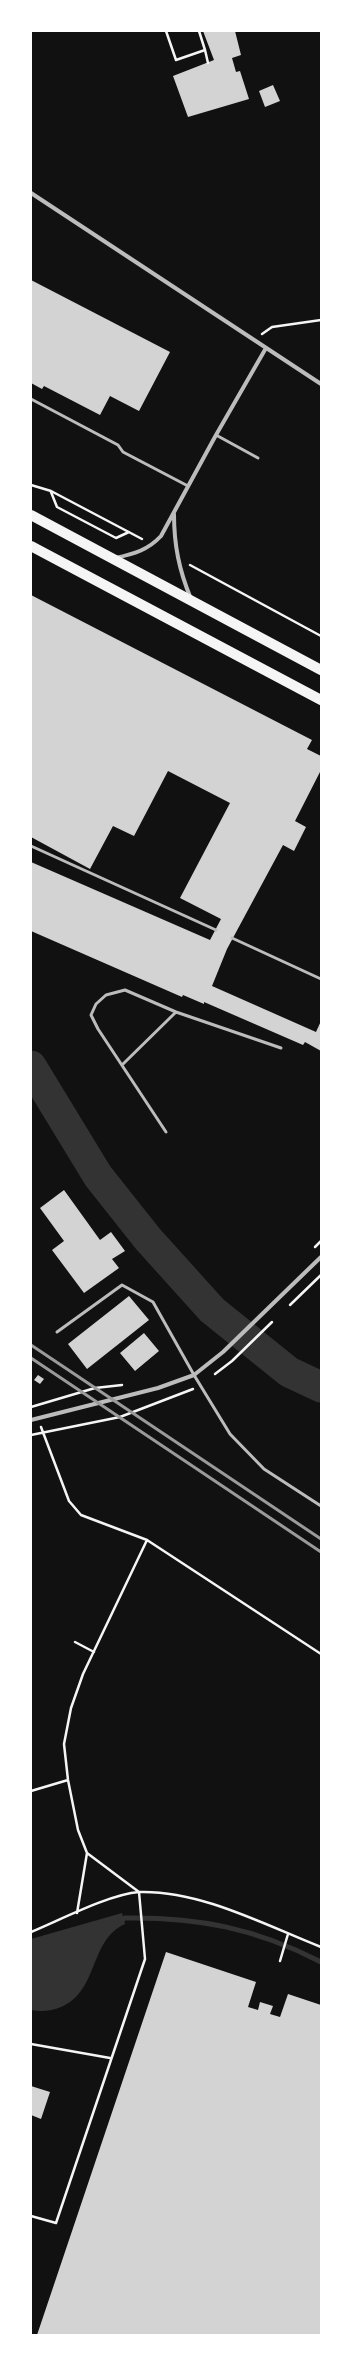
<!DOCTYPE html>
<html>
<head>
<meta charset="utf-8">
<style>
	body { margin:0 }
	#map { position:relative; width:352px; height:2366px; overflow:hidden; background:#111; font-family:"Space Grotesk",sans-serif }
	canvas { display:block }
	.frame { position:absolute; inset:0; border:32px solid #fff; pointer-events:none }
</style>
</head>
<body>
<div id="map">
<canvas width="352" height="2366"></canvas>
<div class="frame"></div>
</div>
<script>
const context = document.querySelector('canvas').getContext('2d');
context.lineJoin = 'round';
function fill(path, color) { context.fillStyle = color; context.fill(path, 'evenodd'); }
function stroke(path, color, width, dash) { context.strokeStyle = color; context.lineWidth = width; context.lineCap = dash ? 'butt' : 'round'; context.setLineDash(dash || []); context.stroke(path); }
fill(new Path2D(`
	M122,1913L125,1924C89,1940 99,1991 61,2007C52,2011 41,2012 31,2010V1939Z`), '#333');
stroke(new Path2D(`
	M120,1921L125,1918C198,1917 255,1928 321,1962`), '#333', 5);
stroke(new Path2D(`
	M31,1066L98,1176L148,1239L212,1310L289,1372L321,1387`), '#333', 31);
fill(new Path2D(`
	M203,31H235L241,55L232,58L236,72L240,71L249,99L188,117L173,76L214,60Z
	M273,85L280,101L265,107L259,91Z
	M31,280L170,352L139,411L110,396L100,415L44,386L42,389L31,383Z
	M31,595L312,740L307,749L321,756V770L295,821L306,827L294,851L283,845L227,949L212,986L316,1032L321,1021V1051L305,1042L303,1045L204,1002V1004L183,995L182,997L31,931V862L210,940L221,919L180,898L230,803L168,771L134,836L113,826L90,869L31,837Z
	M64,1190L100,1240L111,1232L125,1251L112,1259L119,1268L84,1293L52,1250L64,1241L40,1208Z
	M129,1296L149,1320L87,1369L68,1344Z
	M144,1333L159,1351L135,1371L120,1353Z
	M38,1375L44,1379L40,1384L34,1380Z
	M166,1952L256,1982L248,2007L258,2010L260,2002L273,2006L270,2014L280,2017L288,1994L321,2005V2335H37Z
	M31,2086L50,2092L41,2119L31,2115Z`), '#d3d3d3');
stroke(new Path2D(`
	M166,31L176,60L205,50L199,31
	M205,50L208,63
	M262,334L272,327L321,320
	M31,485L51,491L142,539
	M51,492L57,507L116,538L129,532
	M190,565L321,636
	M315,1247L321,1241
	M290,1305L321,1275
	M215,1374L232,1361L272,1322
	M31,1407L95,1388L122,1385
	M41,1427L69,1501L81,1515L147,1540L321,1654
	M31,1435L120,1417L193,1389
	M75,1642L94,1652
	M31,1791L68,1780
	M77,1913L87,1853L78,1830L68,1780L64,1744L71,1708L83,1674L147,1540
	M31,1932C60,1920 110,1894 139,1892C200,1890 265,1925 321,1947
	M280,1961L288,1934
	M31,2044L110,2058
	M31,2216L56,2223L145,1959L139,1892L87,1853`), '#f5f5f5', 2.5);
stroke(new Path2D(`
	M31,399L118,445L123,452L188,486
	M216,435L258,458
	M31,846L216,930
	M232,938L321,979
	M122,1065L176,1012
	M166,1132L98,1029L91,1015L96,1004L106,995L125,990L176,1012L281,1048
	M57,1332L122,1285L153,1302L194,1375L230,1434L264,1469L321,1506`), '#bcbcbc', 3);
stroke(new Path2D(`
	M31,193L321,384
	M174,514C174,545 179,570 191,599
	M115,558C134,554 148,550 161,536L216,435L266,348
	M31,1420L158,1388L194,1375L223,1352L321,1257`), '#bcbcbc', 4);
stroke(new Path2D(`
	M31,515L321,670
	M31,546L321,700`), '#f5f5f5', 10);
stroke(new Path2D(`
	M31,1345L321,1539
	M31,1358L321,1552`), '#9a9a9a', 3);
</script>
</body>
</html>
